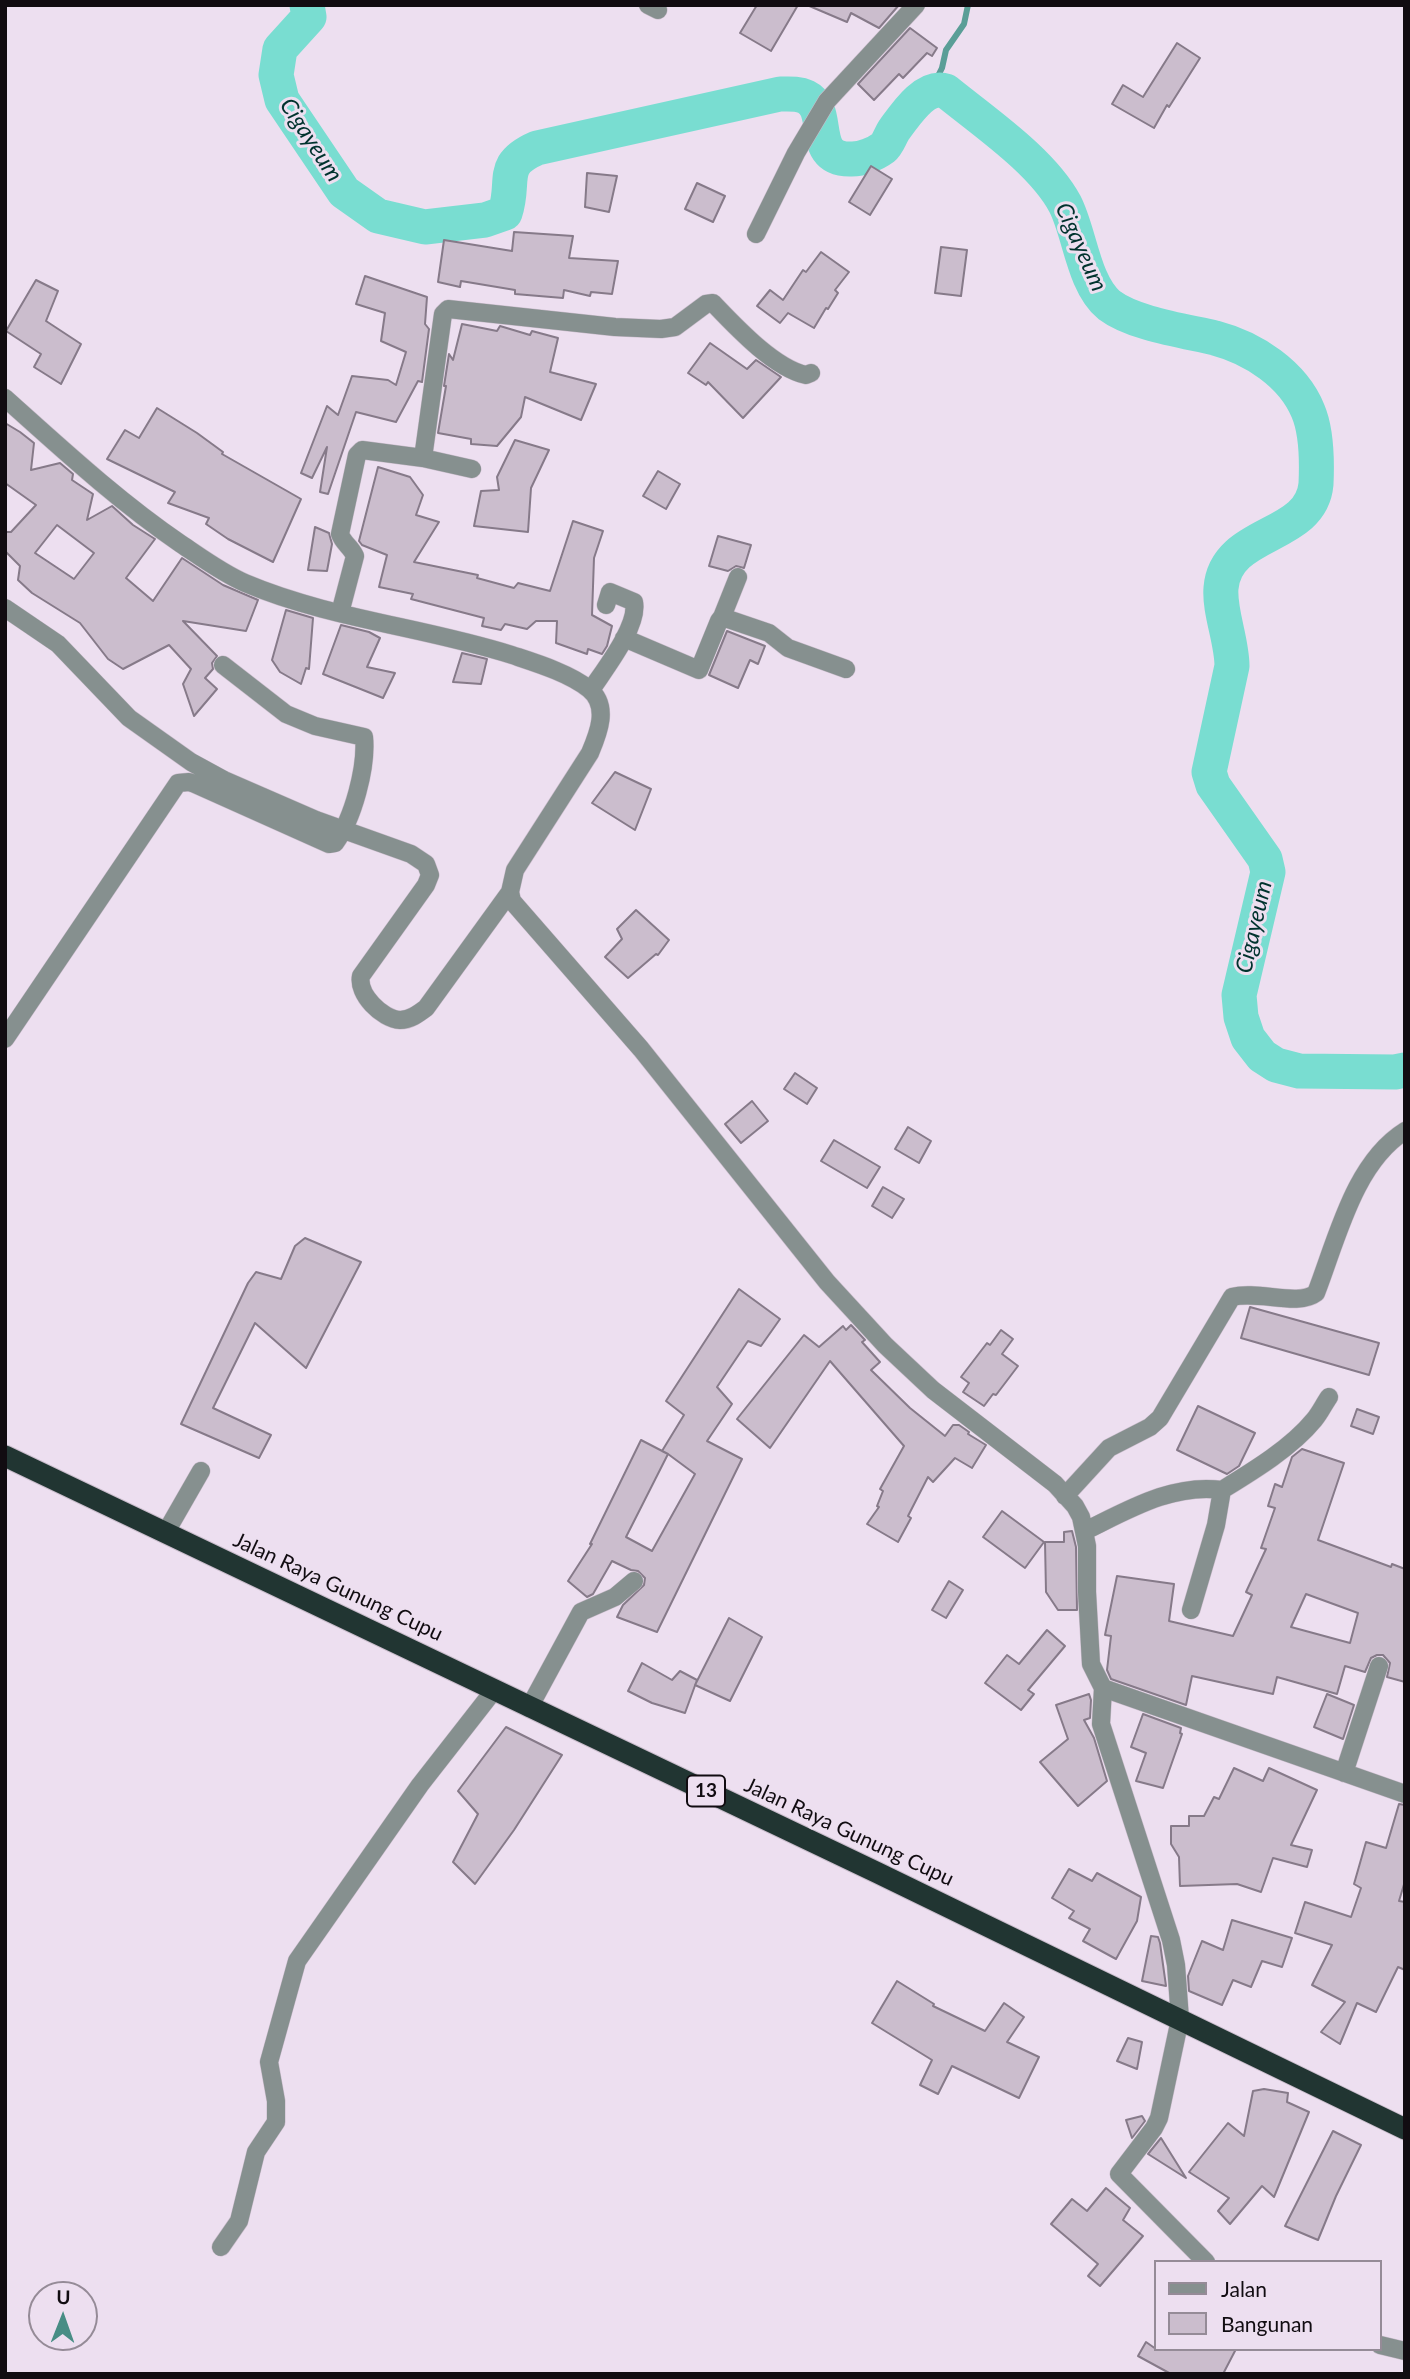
<!DOCTYPE html>
<html>
<head>
<meta charset="utf-8">
<style>
	body { margin:0 }
	#map { position:relative; width:1410px; height:2379px; overflow:hidden; background:#eddff0; font-family:Lato,sans-serif }
	canvas { display:block }
	.frame { position:absolute; inset:0; border:7px solid #110c11; pointer-events:none }
	.legend { position:absolute; left:1154px; top:2260px; width:228px; height:91px; box-sizing:border-box; background:#eddff0; border:2px solid #958b97; margin:0; padding:9px 12px; list-style:none; font-size:21px; color:#110c11 }
	.legend li { display:flex; align-items:center; gap:14px; height:35px }
	.legend b { width:35px; border:2px solid #958b97 }
	.north { position:absolute; left:28px; top:2281px; width:70px; height:70px; box-sizing:border-box; background:#eddff0; border:2px solid #958b97; border-radius:50%; rotate:1deg; font-size:19px; font-weight:700; line-height:28px; text-align:center; color:#110c11 }
	.north::after { content:''; display:block; margin:auto; width:24px; height:32px; background:#488d85; clip-path:polygon(50% 0,100% 100%,50% 72%,0 100%) }
</style>
</head>
<body>
<div id="map">
<canvas width="1410" height="2379"></canvas>
<div class="frame"></div>
<ul class="legend">
<li><b style="height:9px;background:#86908f"></b>Jalan</li>
<li><b style="height:19px;background:#cbbdcd"></b>Bangunan</li>
</ul>
<div class="north">U</div>
</div>
<script>
const context = document.querySelector('canvas').getContext('2d');
context.lineJoin = 'round';
function stroke(path, color, width, dash) { context.strokeStyle = color; context.lineWidth = width; context.lineCap = dash ? 'butt' : 'round'; context.setLineDash(dash || []); context.stroke(path); }
function fill(path, color) { context.fillStyle = color; context.fill(path, 'evenodd'); }
function drawText(font, color, halo, rows, align = 'center') {
  context.font = font + ' Lato,sans-serif'; context.lineWidth = 6; context.setLineDash([]); context.textBaseline = 'middle'; context.strokeStyle = halo; context.fillStyle = color; for (const [text, x, y, turn = 0] of rows) {
    context.save(); context.translate(x, y); context.rotate((+turn || 0) * Math.PI / 180); context.textAlign = isNaN(turn) ? turn : align; if (halo) context.strokeText(text, 0, 0); context.fillText(text, 0, 0); context.restore();
  }
}
stroke(new Path2D(`
	M931,90L942,68L946,50L964,24L968,5`), '#5a9e97', 6);
stroke(new Path2D(`
	M307,5L309,17L280,49L276,75L282,100L344,192L378,216L425,227L485,220L505,213C516,180 498,165 537,148L780,94C788,94 798,93 806,97C833,110 807,161 852,159C862,159 875,154 883,148C888,144 890,136 894,130C905,115 925,84 946,91C984,122 1042,161 1065,204C1080,233 1083,283 1109,305C1134,324 1185,331 1215,338C1253,348 1293,374 1308,411C1317,432 1317,462 1316,484C1311,540 1226,529 1221,588C1219,611 1232,641 1232,666L1209,772L1213,785L1265,859L1268,872L1239,995L1241,1017L1248,1038L1262,1056L1276,1065L1299,1071L1395,1072L1405,1070`), '#79ddd1', 35);
const building = new Path2D(`
	M757,5H798L771,51L740,33Z
	M807,5H899L879,28L851,13L847,22Z
	M910,28L937,48L932,56L927,53L903,78L899,74L874,100L858,84Z
	M1177,43L1200,58L1169,107L1167,105L1154,128L1112,104L1123,85L1143,97Z
	M871,166L892,179L870,215L849,202Z
	M587,173L617,176L609,212L585,207Z
	M697,183L725,196L713,222L685,209Z
	M514,232L573,236L569,258L618,261L612,294L591,292L590,296L564,290L563,298L515,294V290L461,281L460,287L438,282L444,240L512,251Z
	M941,247L967,250L961,296L935,293Z
	M821,252L849,272L835,290L838,293L828,309L826,308L814,328L788,313L780,323L757,306L770,290L783,300L803,270L806,272Z
	M365,276L427,297L425,324L429,329L422,382L418,381L396,422L356,412L328,494L320,492L327,447L312,478L301,473L327,406L338,415L352,376L388,380L396,385L406,352L381,341L385,313L356,304Z
	M36,280L58,291L46,321L81,344L61,384L34,367L41,354L6,331Z
	M462,324L497,331L500,326L530,335L532,331L558,338L550,372L596,384L581,420L525,397L521,417L497,446L471,444V439L438,433L446,386H444L449,354L453,360Z
	M710,343L747,369L756,360L781,377L743,418L708,382L706,385L688,373Z
	M157,408L197,433L223,452L222,454L301,499L273,562L228,539L206,524L209,518L168,503L175,492L107,459L125,430L139,438Z
	M5,423L20,432L34,443L31,470L60,463L73,474L72,480L93,494L87,520L112,506L133,525L155,539L126,578L153,601L182,558L223,585L258,600L246,631L183,621L217,656L212,663L213,669L205,678L217,689L194,716L183,684L191,669L169,645L123,669L108,659L80,623L32,593L18,580L20,566L5,551V532H11L36,505L5,483ZM57,525L94,553L74,579L35,553Z
	M515,440L549,450L531,488L528,532L474,526L481,491L499,490L497,477Z
	M378,467L410,477L423,495L416,515L439,522L414,562L478,575L477,578L514,588L518,583L550,591L573,521L603,531L594,558L592,615L612,626L607,646L602,654L588,649L587,654L556,643L557,621H536L527,629L505,624L501,630L482,626L484,618L411,599L413,594L379,587L387,555L362,545L359,541Z
	M658,471L680,484L666,509L643,496Z
	M315,527L329,533L332,544L327,571L308,570Z
	M718,536L751,545L744,568L736,566L728,571L709,566Z
	M286,610L313,618L309,669L306,668L301,684L280,672L272,660Z
	M341,625L369,632L380,638L367,667L395,673L383,698L323,674Z
	M727,631L765,646L758,664L750,660L738,688L709,675Z
	M462,653L487,659L481,684L453,682Z
	M615,772L651,789L635,830L592,803Z
	M636,910L669,940L658,955L656,954L628,978L605,957L622,939L617,929Z
	M795,1073L817,1088L807,1104L784,1089Z
	M752,1101L768,1121L741,1143L725,1124Z
	M908,1127L931,1141L919,1163L895,1149Z
	M834,1140L880,1167L867,1188L821,1161Z
	M883,1187L904,1199L892,1218L872,1206Z
	M305,1238L361,1262L306,1368L255,1323L213,1408L271,1435L259,1458L181,1424L248,1283L256,1272L281,1279L295,1246Z
	M739,1289L780,1319L761,1346L748,1341L717,1387L732,1404L707,1441L742,1459L657,1632L617,1617L623,1605L644,1585L645,1578L638,1571L631,1570L612,1561L593,1594L587,1597L568,1581L592,1544H590L641,1440L668,1454L662,1451L684,1415L666,1401ZM668,1454L695,1474L652,1551L626,1537Z
	M1250,1307L1379,1343L1369,1375L1241,1338Z
	M851,1325L865,1340L862,1342L880,1362L871,1370L910,1408L945,1436L953,1425H959L969,1432L968,1434L986,1445L972,1468L955,1458L933,1482L928,1477L908,1516L911,1518L898,1542L867,1524L879,1507L877,1506L883,1491L880,1489L904,1446L830,1361L770,1448L737,1419L804,1335L819,1347L843,1326L846,1330Z
	M1001,1330L1013,1339L1002,1354L1018,1366L996,1395L993,1394L984,1406L963,1392L969,1383L961,1377L987,1343L990,1345Z
	M1198,1406L1255,1433L1239,1466L1227,1474L1177,1450Z
	M1357,1409L1379,1417L1373,1434L1351,1426Z
	M1302,1449L1344,1463L1318,1540L1391,1567L1392,1564L1405,1569V1682L1387,1677L1390,1663L1383,1655H1377L1371,1658L1365,1672L1345,1666L1337,1694L1277,1677L1273,1694L1192,1676L1186,1705L1111,1679L1107,1670L1111,1636L1105,1635L1117,1576L1174,1584L1169,1621L1233,1636L1252,1595L1246,1592L1266,1549L1261,1548L1275,1508L1268,1506L1275,1484L1282,1487L1292,1457ZM1306,1594L1358,1613L1350,1643L1291,1627Z
	M1002,1511L1044,1542L1025,1568L983,1537Z
	M1072,1531L1076,1547L1077,1610H1058L1046,1592L1045,1542H1064V1532Z
	M949,1581L963,1590L946,1618L932,1610Z
	M729,1618L762,1637L730,1701L695,1685Z
	M1047,1630L1065,1646L1028,1690L1034,1694L1021,1710L985,1683L1007,1655L1019,1664Z
	M642,1663L672,1680L680,1671L697,1680L685,1713L652,1703L628,1691Z
	M1089,1694L1091,1700L1090,1718L1084,1720L1094,1738L1107,1781L1078,1806L1040,1762L1068,1739L1056,1705Z
	M1327,1694L1354,1705L1343,1739L1314,1727Z
	M1143,1714L1181,1728L1180,1733L1182,1734L1163,1788L1136,1781L1146,1753L1131,1747Z
	M506,1727L562,1755L514,1830L475,1884L453,1862L478,1814L458,1791Z
	M1234,1768L1263,1781L1269,1768L1317,1790L1291,1845L1312,1850L1307,1867L1273,1858L1261,1892L1237,1884L1180,1886L1179,1857L1171,1844V1826H1189V1816H1204L1214,1797L1219,1799Z
	M1399,1804L1405,1805V1881L1399,1901L1405,1902V1970L1398,1967L1376,2012L1357,2003L1340,2044L1321,2032L1345,2002L1312,1985L1332,1945L1295,1933L1305,1902L1351,1917L1361,1888L1354,1884L1366,1842L1386,1848Z
	M1069,1869L1092,1881L1097,1873L1141,1897L1137,1921L1116,1959L1083,1941L1090,1929L1069,1918L1074,1911L1052,1898Z
	M1232,1920L1292,1938L1282,1967L1262,1961L1251,1987L1233,1980L1222,2005L1189,1991L1188,1976L1202,1941L1223,1950Z
	M1151,1936L1158,1937L1160,1943L1166,1986L1142,1981Z
	M897,1981L934,2004L933,2006L985,2031L1004,2003L1024,2017L1007,2042L1039,2057L1019,2098L952,2066L938,2094L920,2085L932,2060L872,2023Z
	M1128,2038L1142,2042L1137,2069L1117,2061Z
	M1264,2089L1288,2093L1287,2102L1309,2112L1274,2197L1262,2186L1230,2224L1218,2211L1229,2198L1189,2172L1228,2123L1244,2136L1253,2091Z
	M1142,2116L1145,2121L1132,2138L1126,2120Z
	M1333,2131L1361,2145L1336,2196L1318,2240L1285,2226Z
	M1161,2138L1186,2178L1148,2154Z
	M1106,2188L1130,2208L1123,2220L1143,2236L1100,2286L1088,2276L1098,2264L1051,2224L1072,2199L1087,2211Z
	M1146,2342L1156,2349H1236L1223,2374H1171L1138,2356Z`);
fill(building, '#cbbdcd');
stroke(building, '#867a89', 2);
const minor = new Path2D(`
	M648,5L658,10
	M756,234L796,153L827,101L916,5
	M5,398C62,449 118,501 181,544C202,558 222,573 245,583C330,619 424,627 512,655C536,663 569,673 589,689C610,706 598,734 590,753L515,870L510,892L512,901L641,1049L827,1282L885,1345L933,1390L1055,1484L1075,1506L1081,1517L1087,1546V1592L1091,1664L1103,1688L1101,1724L1171,1940L1176,1965L1180,2019L1159,2118L1154,2128L1119,2174L1206,2262
	M423,458L472,469
	M5,608L58,644L129,718L191,762L224,780L316,820L411,854L426,864L430,875L426,885L361,976C357,994 382,1019 400,1020C410,1020 418,1014 426,1008L510,892
	M340,613L355,556C351,547 343,543 340,534L357,455L362,450L423,458L443,314L448,309L615,327L661,329L675,327L706,304L713,303C736,327 774,368 806,375L811,373
	M722,617L738,577
	M624,638L699,670L719,621L722,617L769,633L788,648L846,669
	M591,690C604,670 639,626 634,602L610,592L606,605
	M5,1039L178,783L189,782L195,784L329,844L335,843C353,819 367,767 364,737L315,726L286,714L223,665
	M1222,1490C1253,1471 1291,1448 1314,1420C1320,1413 1324,1404 1329,1397
	M1065,1496L1109,1448L1150,1427L1160,1418L1232,1297C1258,1290 1298,1307 1316,1293C1337,1239 1354,1163 1405,1131
	M1085,1531C1128,1510 1173,1483 1222,1490L1216,1525L1191,1610
	M166,1532L201,1471
	M1103,1688L1405,1794
	M529,1708L581,1612L615,1597L634,1581
	M1344,1773L1379,1666
	M221,2247L239,2221L256,2152L276,2122V2101L269,2062L297,1961L420,1785L495,1689
	M1380,2345L1405,2351`);
const highway = new Path2D(`
	M5,1456L878,1873L1405,2129`);
stroke(minor, '#cabdcc', 19);
stroke(highway, '#cabdcc', 23);
stroke(minor, '#86908f', 18);
stroke(highway, '#213532', 21);
for (const [x, y, w] of [
	[706,1791,38]
]) { const box = new Path2D(); box.roundRect(x - w / 2, y - 15.5, w, 31, 5); context.fillStyle = '#eddff0'; context.fill(box); stroke(box, '#110c11', 2); }
drawText('bold 19px', '#110c11', null, [
	["13",706,1791]
]);
drawText('21px', '#110c11', '#eddff0', [
	["Jalan Raya Gunung Cupu",338,1587,25],
	["Jalan Raya Gunung Cupu",849,1832,25]
]);
drawText('italic 23px', '#00332e', '#eddff0', [
	["Cigayeum",311,140,57],
	["Cigayeum",1081,247,66],
	["Cigayeum",1254,927,-77]
]);
</script>
</body>
</html>
